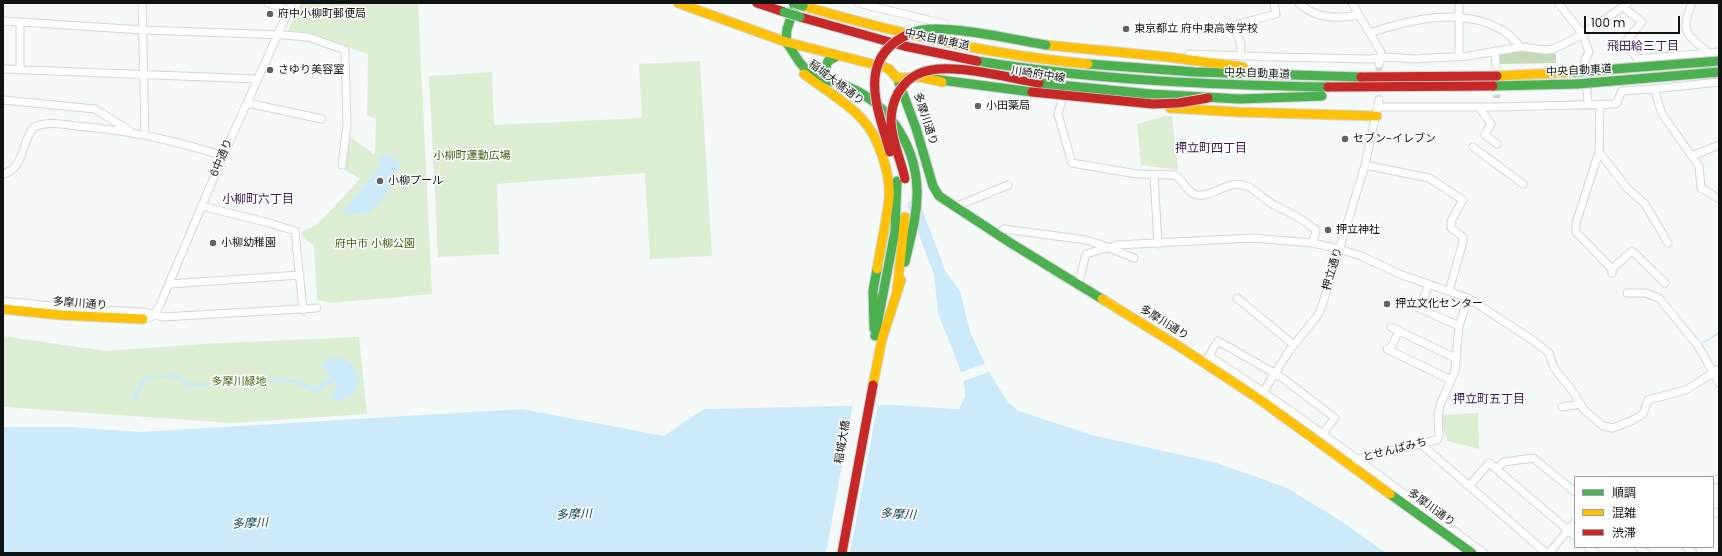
<!DOCTYPE html>
<html>
<head>
<meta charset="utf-8">
<style>
	body { margin:0 }
	#map { position:relative; width:1722px; height:556px; overflow:hidden; background:#f5faf9; font-family:Poppins,"Noto Sans JP",sans-serif }
	canvas { display:block }
	.frame { position:absolute; inset:0; border:4px solid #0f1312; pointer-events:none }
	.legend { position:absolute; left:1574px; top:476px; width:140px; height:72px; box-sizing:border-box; background:#fff; border:1px solid #9fa1a0; margin:0; padding:5px 7px; list-style:none; font-size:12px; color:#0f1312 }
	.legend li { display:flex; align-items:center; gap:8px; height:20px }
	.legend b { width:20px; border:1px solid #9fa1a0 }
	.scale { position:absolute; left:1584px; top:16px; width:96px; height:18px; box-sizing:border-box; border:2px solid #0f1312; border-top:0; padding-left:5px; font-size:12px; line-height:14px; white-space:nowrap; color:#0f1312; -webkit-text-stroke:3px #fff; paint-order:stroke }
</style>
</head>
<body>
<div id="map">
<canvas width="1722" height="556"></canvas>
<div class="frame"></div>
<ul class="legend">
<li><b style="height:5px;background:#4caf50"></b>順調</li>
<li><b style="height:5px;background:#ffc107"></b>混雑</li>
<li><b style="height:5px;background:#c62828"></b>渋滞</li>
</ul>
<div class="scale">100 m</div>
</div>
<script>
const context = document.querySelector('canvas').getContext('2d');
context.lineJoin = 'round';
function fill(path, color) { context.fillStyle = color; context.fill(path, 'evenodd'); }
function stroke(path, color, width, dash) { context.strokeStyle = color; context.lineWidth = width; context.lineCap = dash ? 'butt' : 'round'; context.setLineDash(dash || []); context.stroke(path); }
function drawText(font, color, halo, rows, align = 'center') {
  context.font = font + ' Poppins,"Noto Sans JP",sans-serif'; context.lineWidth = 3; context.setLineDash([]); context.textBaseline = 'middle'; context.strokeStyle = halo; context.fillStyle = color; for (const [text, x, y, turn = 0] of rows) {
    context.save(); context.translate(x, y); context.rotate((+turn || 0) * Math.PI / 180); context.textAlign = isNaN(turn) ? turn : align; if (halo) context.strokeText(text, 0, 0); context.fillText(text, 0, 0); context.restore();
  }
}
fill(new Path2D(`
	M301,3H418L432,294L332,303L317,300L314,245L303,238L301,232L318,224L360,179L345,170L349,136L375,155L376,119L367,115L368,54L306,32L288,31Z
	M700,61L712,256L650,259L645,173L497,184L499,254L438,257L429,76L492,72L494,125L642,118L639,64Z
	M1165,116H1172L1178,170L1141,165L1137,124Z
	M3,336L105,351L201,344L359,337L367,414L232,423L3,407Z
	M1478,413L1479,449L1447,441L1440,415Z`), '#ddeed4');
fill(new Path2D(`
	M1521,50L1556,54V63L1500,64V54Z`), '#c7dbbb');
fill(new Path2D(`
	M386,153L401,165L392,177L393,186L369,213L347,215L343,211L381,166L377,162Z
	M932,253L960,291L970,332L990,374L1008,402L1018,411L1092,435L1217,463L1287,488L1341,521L1386,553H3V427H68L141,432L522,409L664,436L704,409L891,405L959,409L965,397V389L960,369L938,313Z
	M335,358C347,358 356,365 359,377C361,391 348,400 335,400L331,396L337,386L336,382L329,384L317,393L295,383L282,381L260,383L244,381L226,386H190L174,377L150,379L145,382L139,391L136,400L132,399L142,379L148,377L161,376L171,373L176,374L190,383H227L246,378L261,380L282,378L296,380L316,388L324,381L330,379L326,368H322L323,363L327,360Z`), '#cceaf9');
fill(new Path2D(`
	M987,363L991,371L961,382L959,373Z
	M878,403L850,553H826L853,404Z`), '#f5faf9');
stroke(new Path2D(`
	M1704,342L1719,333`), '#cceaf9', 2);
stroke(new Path2D(`
	M914,205L938,268`), '#cceaf9', 12);
stroke(new Path2D(`
	M1379,64V100
	M1496,84L1497,98`), '#d2d7d6', 7, [7, 3.5]);
const street = new Path2D(`
	M142,3L145,135
	M268,3L289,10
	M858,3L945,24
	M1299,3C1315,19 1338,19 1359,15
	M1352,3L1381,52L1379,64
	M1558,3L1582,33L1589,52L1585,60L1588,104
	M1692,3C1679,33 1687,34 1709,53
	M1623,7L1642,22L1627,40L1628,48L1633,52L1637,59L1719,52
	M3,21L143,30L284,35L308,37L345,50L347,125L342,165
	M20,22V70
	M1370,33C1411,19 1465,6 1505,32C1511,36 1516,42 1521,47
	M1495,51L1496,66
	M1189,54L1274,57L1370,59L1390,57L1413,59L1468,56L1521,47L1545,50L1553,49L1570,41L1603,21L1628,3
	M1240,56L1241,44L1234,28L1235,25L1276,14L1274,3
	M1459,56V3
	M3,69L257,79
	M1719,82L1654,89L1662,114L1699,166L1701,188L1719,199
	M3,100L95,109L130,131
	M1062,100L1058,114L1072,163L1137,174L1175,175C1183,179 1187,194 1197,195C1210,197 1220,187 1232,185C1251,181 1259,197 1274,205C1292,214 1300,217 1316,230L1313,243
	M247,103L322,119
	M1600,104L1599,152L1576,223V232L1612,269V273
	M1378,107H1497L1616,104L1622,91L1654,89
	M1479,107L1491,124L1485,135L1497,144
	M1473,147L1523,184
	M1599,152L1627,188L1645,204L1668,243
	M1692,156L1719,145
	M1365,165L1429,178L1463,200L1451,221V228L1463,237V242L1449,291
	M3,174C25,168 21,142 34,127C47,121 62,124 76,126C127,130 175,140 223,156
	M1154,175L1158,244
	M201,206L273,224L295,231L303,310
	M955,207L1008,185
	M997,234L1004,229L1086,240L1099,244L1134,258
	M1612,269L1632,251L1665,283
	M169,284L300,275
	M1078,285L1086,254L1117,245L1252,238L1313,243L1339,249L1361,256L1402,275L1468,298L1534,341L1549,353L1554,368L1574,393L1584,410L1603,426L1613,428L1631,421L1643,414L1648,400L1686,390L1719,369
	M1429,285L1419,308L1459,326
	M1627,293H1646L1659,298L1698,346L1719,383
	M1237,298L1294,345
	M3,301L81,309L144,312L163,317L317,308
	M143,319L151,317L159,307L223,156L292,3
	M1391,327L1457,359
	M1387,349L1451,380
	M1390,350L1399,330
	M1209,356C1304,417 1393,486 1484,553
	M1206,360L1218,341L1281,377L1335,418L1323,433
	M1262,394L1289,351L1318,315L1322,306L1365,165L1379,100
	M1562,407L1581,404
	M1421,444L1546,553
	M1356,461L1364,457L1437,440L1439,435L1438,415L1440,405L1455,371L1459,326L1468,298
	M1496,469L1504,462L1533,458L1575,492
	M1713,480L1719,479
	M1469,486L1489,463L1575,536
	M1713,514L1719,512
	M1588,547L1595,553
	M1639,547L1646,553
	M1686,547L1693,553
	M1549,553L1575,522`);
const fast = new Path2D(`
	M786,42L787,29L794,9
	M786,42C793,50 797,62 806,69C821,82 842,82 859,92C894,112 916,150 917,190C918,214 910,239 905,262
	M977,61C1093,80 1211,85 1328,87
	M1088,64L1195,72L1361,77
	M826,78L825,70L828,61L837,56
	M933,79L1032,92
	M899,83L916,128L933,186L939,196L1009,242L1102,299
	M1493,86L1577,84
	M1150,94L1240,99L1322,96
	M874,329L873,291L877,269
	M875,336L895,231L897,181
	M1390,494L1472,553`);
const slow = new Path2D(`
	M678,3L786,42L884,67L889,69L897,78
	M803,6C897,33 990,55 1088,64
	M1046,45L1168,57L1243,67
	M804,74C823,89 846,101 862,119C879,137 891,175 889,199C886,223 881,246 877,269
	M1497,76L1575,72
	M897,78L920,77L942,82
	M1170,108L1237,112L1377,116
	M897,290L905,217
	M1102,299L1180,347L1259,399L1390,494
	M3,309L60,315L143,319
	M873,385L882,339L901,280`);
const jam = new Path2D(`
	M757,3L784,12
	M800,17L904,46L977,61
	M1361,77L1497,76
	M1328,87L1493,86
	M842,553L873,385`);
stroke(street, '#d3d7d6', 9);
stroke(fast, '#d3d7d6', 11);
stroke(slow, '#d3d7d6', 11);
stroke(jam, '#d3d7d6', 11);
stroke(street, '#fefefe', 7);
stroke(fast, '#4caf50', 9);
stroke(slow, '#ffc107', 9);
stroke(jam, '#c62828', 9);
const fastBridge = new Path2D(`
	M793,3L803,6
	M784,12L800,17
	M911,33C937,21 1015,40 1046,45
	M1575,72L1719,61
	M1039,83L1150,94
	M1577,84L1719,72`);
const jamBridge = new Path2D(`
	M1032,92L1153,104L1179,103L1208,98
	M890,152C877,107 855,57 911,33
	M905,179C901,160 892,142 891,122C891,112 893,102 898,93C903,85 909,78 918,74C946,60 1007,78 1039,83`);
stroke(fastBridge, '#d0d3d2', 11, []);
stroke(jamBridge, '#d0d3d2', 11, []);
stroke(fastBridge, '#4caf50', 9);
stroke(jamBridge, '#c62828', 9);
for (const [x, y, r, color] of [
	[270,14,4,"#606463"],
	[1126,29,4,"#606463"],
	[270,70,4,"#606463"],
	[978,106,4,"#606463"],
	[1345,139,4,"#606463"],
	[380,181,4,"#606463"],
	[1328,230,4,"#606463"],
	[213,243,4,"#606463"],
	[1387,304,4,"#606463"]
]) { const dot = new Path2D(); dot.arc(x, y, r, 0, 2 * Math.PI); context.fillStyle = color; context.fill(dot); stroke(dot, '#fff', 1.5); }
drawText('11px', '#0f1312', '#fff', [
	["府中小柳町郵便局",278,14],
	["東京都立 府中東高等学校",1134,29],
	["さゆり美容室",278,70],
	["小田薬局",986,106],
	["セブン-イレブン",1353,139],
	["小柳プール",388,181],
	["押立神社",1336,230],
	["小柳幼稚園",221,243],
	["押立文化センター",1395,304]
], 'left');
drawText('11px', '#0f1312', '#fff', [
	["中央自動車道",937,40,12],
	["中央自動車道",1579,71,-3],
	["中央自動車道",1257,74,2],
	["川崎府中線",1038,75,9],
	["稲城大橋通り",836,83,37],
	["多摩川通り",925,119,72],
	["6中通り",222,158,-67],
	["押立通り",1333,269,-74],
	["多摩川通り",80,304,4],
	["多摩川通り",1164,323,32],
	["稲城大橋",843,442,-80],
	["とせんばみち",1395,450,-14],
	["多摩川通り",1431,508,36]
]);
drawText('11px', '#3e6513', '#fff', [
	["小柳町運動広場",472,156],
	["府中市 小柳公園",375,244],
	["多摩川緑地",239,382]
]);
drawText('12px', '#3a1950', '#fff', [
	["飛田給三丁目",1643,47],
	["押立町四丁目",1211,149],
	["小柳町六丁目",258,200],
	["押立町五丁目",1489,400]
]);
drawText('italic 12px', '#003a53', '#fff', [
	["多摩川",574,515,-2],
	["多摩川",898,515,3],
	["多摩川",250,524,-2]
]);
</script>
</body>
</html>
